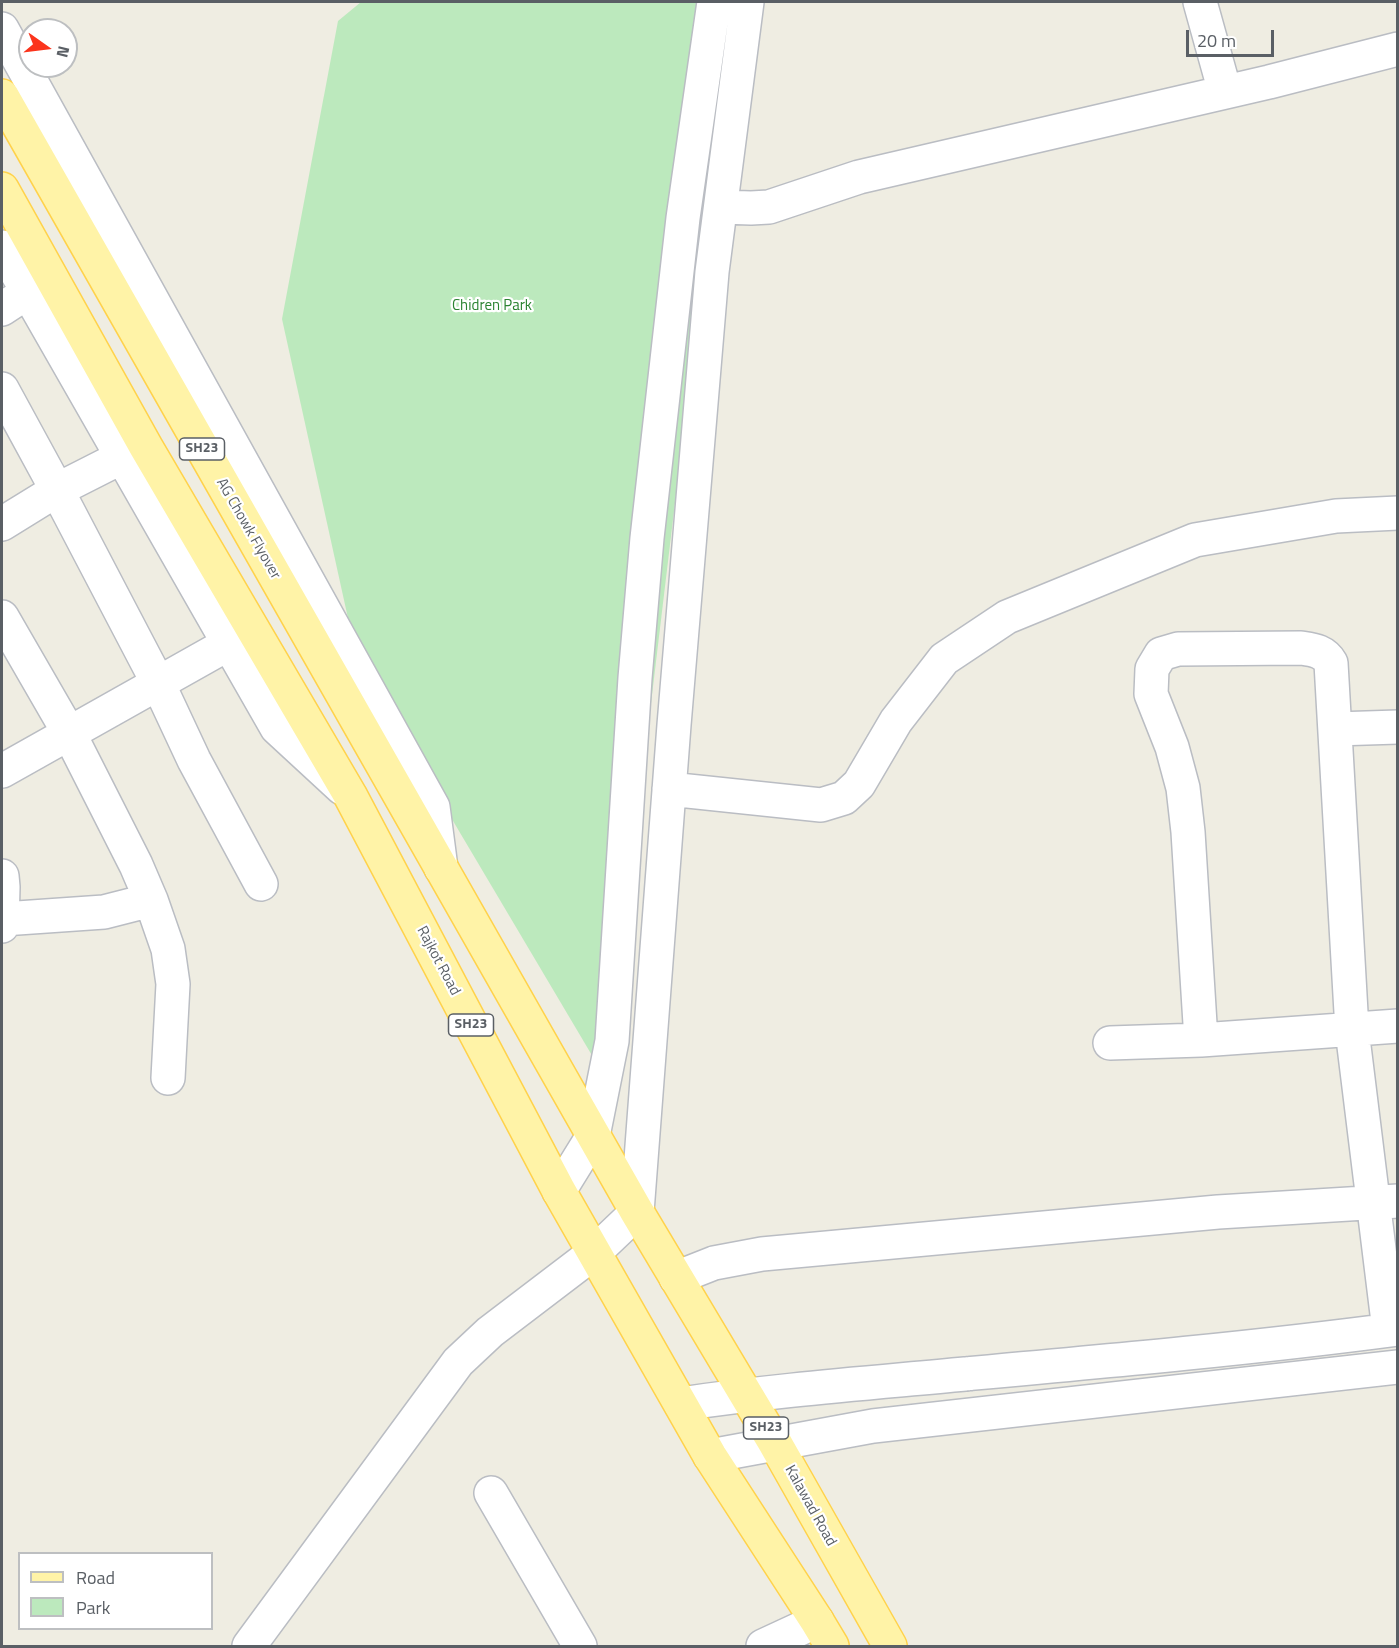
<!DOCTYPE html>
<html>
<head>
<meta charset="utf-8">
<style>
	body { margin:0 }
	#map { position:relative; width:1399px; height:1648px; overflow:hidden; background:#efede2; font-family:"Titillium Web",sans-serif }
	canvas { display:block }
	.frame { position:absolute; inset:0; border:3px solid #5a5f65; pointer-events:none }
	.legend { position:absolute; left:18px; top:1552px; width:195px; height:78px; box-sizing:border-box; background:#fff; border:2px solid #bdbfc1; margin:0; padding:8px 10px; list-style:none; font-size:18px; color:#5a5f65 }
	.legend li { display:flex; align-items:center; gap:12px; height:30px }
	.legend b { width:30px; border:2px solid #bdbfc1 }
	.north { position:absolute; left:18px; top:18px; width:60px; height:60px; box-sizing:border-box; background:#fff; border:2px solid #bdbfc1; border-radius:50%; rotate:104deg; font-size:16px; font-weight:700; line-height:24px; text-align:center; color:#5a5f65 }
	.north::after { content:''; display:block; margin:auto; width:21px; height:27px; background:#fb341c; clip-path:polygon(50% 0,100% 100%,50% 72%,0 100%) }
	.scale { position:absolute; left:1186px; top:30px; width:88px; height:27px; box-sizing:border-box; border:3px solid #5a5f65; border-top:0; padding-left:8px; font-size:18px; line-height:21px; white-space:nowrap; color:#5a5f65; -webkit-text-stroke:4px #fff; paint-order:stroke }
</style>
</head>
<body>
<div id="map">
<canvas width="1399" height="1648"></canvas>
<div class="frame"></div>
<ul class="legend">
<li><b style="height:8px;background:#fff3a7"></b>Road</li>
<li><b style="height:16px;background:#bce9bd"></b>Park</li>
</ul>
<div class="north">N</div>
<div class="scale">20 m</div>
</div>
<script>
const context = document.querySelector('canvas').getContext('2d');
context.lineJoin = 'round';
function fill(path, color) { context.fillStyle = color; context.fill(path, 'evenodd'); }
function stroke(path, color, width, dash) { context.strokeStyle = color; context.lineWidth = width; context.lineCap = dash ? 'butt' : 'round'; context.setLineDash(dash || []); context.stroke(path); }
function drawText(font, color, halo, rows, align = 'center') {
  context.font = font + ' "Titillium Web",sans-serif'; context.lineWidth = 4.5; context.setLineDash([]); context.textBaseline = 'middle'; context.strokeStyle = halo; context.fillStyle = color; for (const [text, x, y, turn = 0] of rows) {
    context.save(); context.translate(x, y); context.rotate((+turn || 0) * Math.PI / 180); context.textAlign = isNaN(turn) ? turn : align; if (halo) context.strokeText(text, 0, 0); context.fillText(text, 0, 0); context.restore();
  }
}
fill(new Path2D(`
	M361,2H735L606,1079L357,659L282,319L338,21Z`), '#bce9bd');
const minor = new Path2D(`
	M1200,2L1225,92
	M2,29L433,807L441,868
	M721,207L751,208L769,207L859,177L1269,82L1398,49
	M2,247L277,728L342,788
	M2,309L28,292
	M2,389L57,490L158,683L194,760L261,884
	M2,524L57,490L122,457
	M2,617L69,733L136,865L151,900L168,949L173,984L168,1078
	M1335,729L1398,727
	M2,771L228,644
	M669,789L821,805L844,798L859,784L896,721L944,659L1007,617L1195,540L1336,516L1398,513
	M2,876L3,887L2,926
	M3,919L104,912L151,900
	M1201,1040L1188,832L1183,788L1172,747L1151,694L1152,669L1161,654L1178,649L1301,648C1314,650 1324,651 1331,663L1352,1030L1389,1330
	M1110,1043L1201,1040L1398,1026
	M559,1191L593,1136L612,1041L635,678L647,538L683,218L714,2
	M676,1278L714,1263L762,1254L1218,1212L1398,1201
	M681,1404C775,1390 870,1383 965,1374C1109,1361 1254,1348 1398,1329
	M710,1456L873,1426L1398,1367
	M491,1493L580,1646
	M249,1646L458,1362L490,1332L595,1252L637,1212L674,725L712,272L747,2
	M763,1646L817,1621`);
const major = new Path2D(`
	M2,96L637,1212L775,1443L890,1646
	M2,189L146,447L350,795L559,1191L710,1456L817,1621L832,1646`);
stroke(minor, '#babdc3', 36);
stroke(major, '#ffd24b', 36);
stroke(minor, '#fff', 33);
stroke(major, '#fff3a7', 33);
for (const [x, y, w] of [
	[202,449,45],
	[471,1025,45],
	[766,1428,45]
]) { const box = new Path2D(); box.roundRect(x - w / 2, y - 11, w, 22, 4.5); context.fillStyle = '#fff'; context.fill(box); stroke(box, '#5a5f65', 1.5); }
drawText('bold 14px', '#5a5f65', null, [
	["SH23",202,449],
	["SH23",471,1025],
	["SH23",766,1428]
]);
drawText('15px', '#2b8331', '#fff', [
	["Chidren Park",492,306]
]);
drawText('15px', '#5a5f65', '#fff', [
	["AG Chowk Flyover",248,529,60],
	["Rajkot Road",438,961,62],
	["Kalawad Road",810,1506,61]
]);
</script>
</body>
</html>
